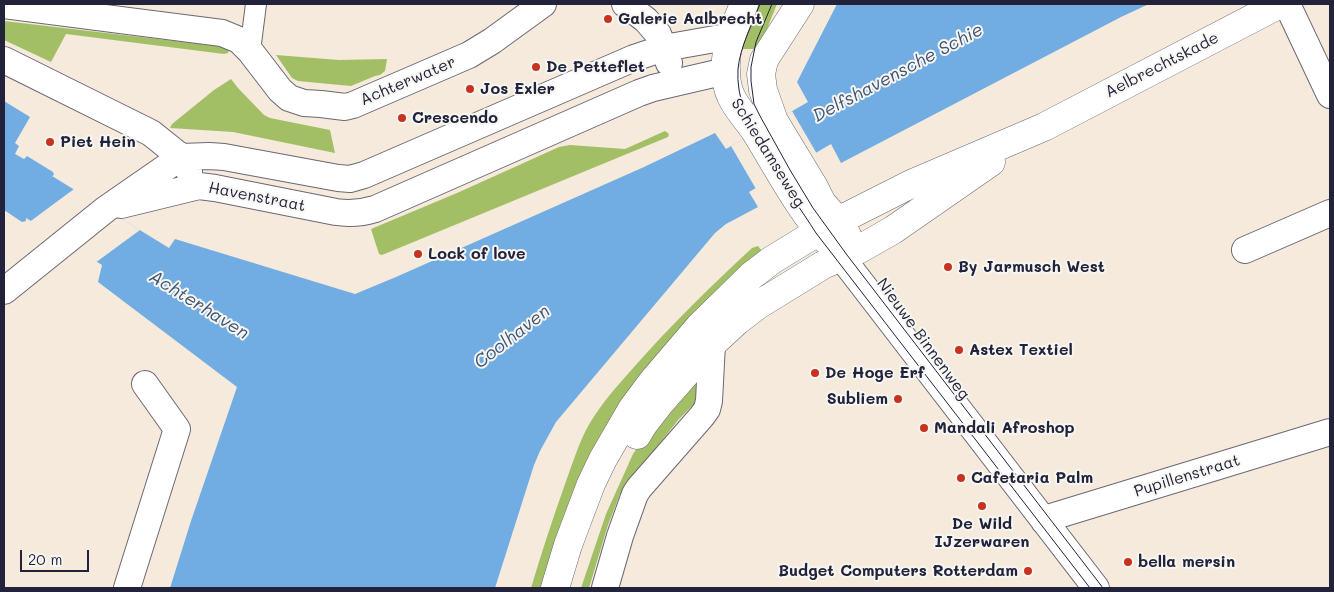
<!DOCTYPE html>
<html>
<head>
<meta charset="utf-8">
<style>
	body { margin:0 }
	#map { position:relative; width:1334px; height:592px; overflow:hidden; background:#f5eadb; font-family:Mali,sans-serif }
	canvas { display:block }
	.frame { position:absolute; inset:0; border:5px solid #22223b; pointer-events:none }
	.scale { position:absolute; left:20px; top:550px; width:69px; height:22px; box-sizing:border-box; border:2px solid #22223b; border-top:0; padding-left:6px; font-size:15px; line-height:18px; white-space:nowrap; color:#22223b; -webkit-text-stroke:4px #f6f6f2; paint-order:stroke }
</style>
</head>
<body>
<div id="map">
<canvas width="1334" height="592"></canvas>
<div class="frame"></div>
<div class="scale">20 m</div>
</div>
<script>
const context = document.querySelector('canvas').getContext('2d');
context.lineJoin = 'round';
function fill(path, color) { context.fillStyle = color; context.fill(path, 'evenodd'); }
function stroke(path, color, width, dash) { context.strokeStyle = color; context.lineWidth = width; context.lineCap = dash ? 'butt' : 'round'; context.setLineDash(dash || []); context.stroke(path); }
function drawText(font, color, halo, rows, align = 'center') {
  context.font = font + ' Mali,sans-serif'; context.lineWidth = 4; context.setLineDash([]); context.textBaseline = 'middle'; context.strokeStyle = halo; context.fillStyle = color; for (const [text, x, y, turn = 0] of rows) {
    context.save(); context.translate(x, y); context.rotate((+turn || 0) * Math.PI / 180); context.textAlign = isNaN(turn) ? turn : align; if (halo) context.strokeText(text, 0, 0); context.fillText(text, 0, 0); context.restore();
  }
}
fill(new Path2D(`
	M754,4H777L759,49H736Z
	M4,21L209,45L210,40L229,49L228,53L224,54L66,34L51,62L4,40Z
	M276,55L339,60L387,59L385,71L380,75L375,76L351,86L298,81L292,78Z
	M231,79L238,88L264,115L270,118L330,130L335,153L233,132L170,128L172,124L214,90Z
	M665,131L669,134L668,137L382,255L379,254L371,229L457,193L559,147L570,145L625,149Z
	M758,246L762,251L679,337L546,588H531C541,554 552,521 564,487C571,468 577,448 586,430C598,407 617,386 634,367C671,325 711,286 752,248Z
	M696,381L698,394L697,401L679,419L620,494L608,525L589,588H581L606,514L633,454L644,438Z`), '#a3bf66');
fill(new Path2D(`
	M837,4H1149L1121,17L841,163L831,144L749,192L758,207L726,224L715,233L556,422L540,451L534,465L495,588H170L191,521L237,387L98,282L102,265L26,218V221L22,222L4,210V101L30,117L15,143L19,146L15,154L24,159L27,156L53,172L54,175L52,176L169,248L175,239L355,294L396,277L644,167L715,133L726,149L808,102L797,82Z`), '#71ade2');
fill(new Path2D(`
	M792,111L817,154L756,189L731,146Z
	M74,189L140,230L95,263L28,223Z`), '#f5eadb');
const pedestrian = new Path2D(`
	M250,51L256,4`);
const minor = new Path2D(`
	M625,4L646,20L658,34L669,63
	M1287,4L1330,95
	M4,5L222,33L239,40L250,51L280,90L289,98L304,103L321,104L345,107L353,105L469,55L492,41L543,4
	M4,60L151,133L181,157L189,171
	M121,205L199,186L215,188L336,212C350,214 362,213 375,209L639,93L653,88L726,71
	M1245,250L1330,213
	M842,258L1096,588
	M4,291L106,209L181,157L209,156L224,157L338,178L350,179L364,175L634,58L664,48L732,36
	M1044,521L1048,518L1330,432
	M127,588L177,429L145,384
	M605,588L620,536L635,494L639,488L702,416L707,409L709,401L712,344`);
const tertiary = new Path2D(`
	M744,4C736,25 724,47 726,70C726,78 727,88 731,96C736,108 747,119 755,131C779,170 800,211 831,245
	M800,4L764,60L761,74L763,90L774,121L814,187L822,203L838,221L847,235
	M637,435L643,425L660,403L712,344L737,321L758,305L823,265L858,250L893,230L991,162
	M555,588L568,545L591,484L603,459L632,409L652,382L699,327L751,276L772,260L826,227L913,183L1044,127L1280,4`);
stroke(pedestrian, '#6c6873', 22);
stroke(minor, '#6c6873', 28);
stroke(tertiary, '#6c6873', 29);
stroke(pedestrian, '#fff', 20);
stroke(minor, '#fff', 26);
stroke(tertiary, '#fff', 28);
stroke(new Path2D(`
	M760,4C752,25 740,47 738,69C734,124 788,188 816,233L1090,588
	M772,4L756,42L751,67V81L754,104L760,116L790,170L813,208L847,255L1103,588`), '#22223b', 1);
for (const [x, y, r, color] of [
	[608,19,5,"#c8321e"],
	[536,67,5,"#c8321e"],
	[470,89,5,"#c8321e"],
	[402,118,5,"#c8321e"],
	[50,142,5,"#c8321e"],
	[418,254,5,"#c8321e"],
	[948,267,5,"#c8321e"],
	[959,350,5,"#c8321e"],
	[815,373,5,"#c8321e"],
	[898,399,5,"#c8321e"],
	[924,428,5,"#c8321e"],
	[961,478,5,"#c8321e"],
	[982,506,5,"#c8321e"],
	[1128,562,5,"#c8321e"],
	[1028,571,5,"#c8321e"]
]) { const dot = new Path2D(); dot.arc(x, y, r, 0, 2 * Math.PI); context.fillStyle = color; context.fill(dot); stroke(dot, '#f6f6f2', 2); }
drawText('bold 16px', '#22223b', '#f6f6f2', [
	["Galerie Aalbrecht",618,19],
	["De Petteflet",546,67],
	["Jos Exler",480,89],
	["Crescendo",412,118],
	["Piet Hein",60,142],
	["Lock of love",428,254],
	["By Jarmusch West",958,267],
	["Astex Textiel",969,350],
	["De Hoge Erf",825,373],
	["Subliem",888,399,"right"],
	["Mandali Afroshop",934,428],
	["Cafetaria Palm",971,478],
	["De Wild",982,524,"center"],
	["IJzerwaren",982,542,"center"],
	["bella mersin",1138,562],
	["Budget Computers Rotterdam",1018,571,"right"]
], 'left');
drawText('16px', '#22223b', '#f6f6f2', [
	["Aelbrechtskade",1162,65,-27],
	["Achterwater",408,81,-23],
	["Schiedamseweg",768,153,58],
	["Havenstraat",257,197,11],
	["Nieuwe Binnenweg",923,339,54],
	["Pupillenstraat",1187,476,-17]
]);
drawText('italic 18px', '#3e5375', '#f6f6f2', [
	["Delfshavensche Schie",898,73,-28],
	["Achterhaven",199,305,32],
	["Coolhaven",512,337,-38]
]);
</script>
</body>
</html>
